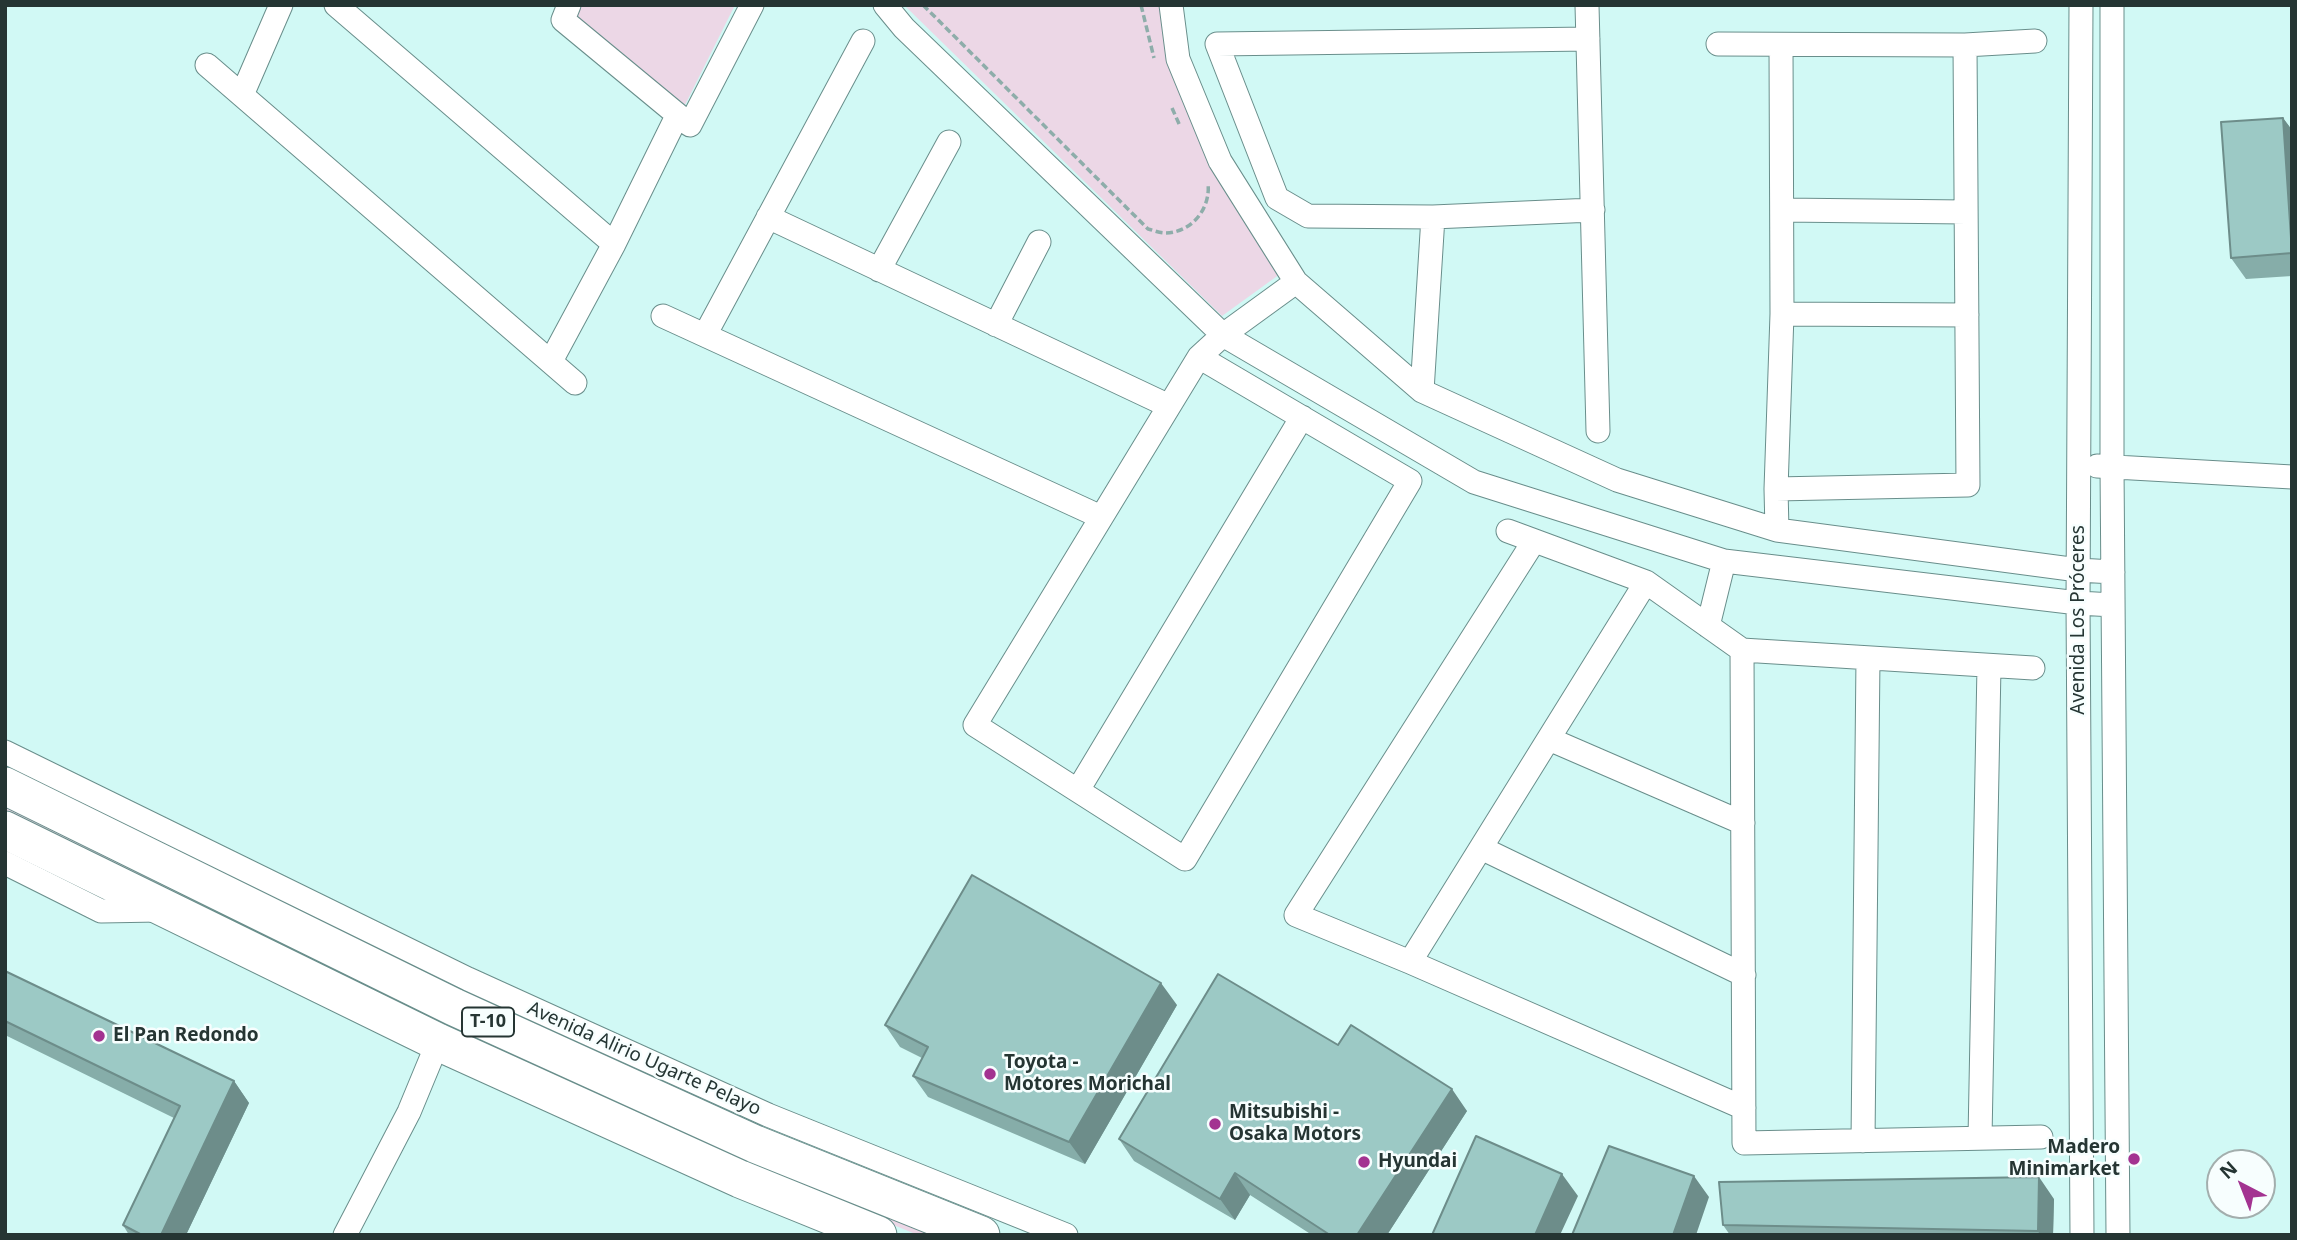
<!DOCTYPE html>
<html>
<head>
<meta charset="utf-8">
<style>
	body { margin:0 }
	#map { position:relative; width:2297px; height:1240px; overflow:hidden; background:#d1f9f5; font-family:"Noto Sans",sans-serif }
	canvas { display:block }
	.frame { position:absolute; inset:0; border:7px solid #253533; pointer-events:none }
	.north { position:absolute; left:2206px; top:1149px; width:70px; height:70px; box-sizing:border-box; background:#f7fefe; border:2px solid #a3aead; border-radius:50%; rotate:318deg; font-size:19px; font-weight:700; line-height:28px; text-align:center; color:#253533 }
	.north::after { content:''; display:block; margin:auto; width:24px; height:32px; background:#a33391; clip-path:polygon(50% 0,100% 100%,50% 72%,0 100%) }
</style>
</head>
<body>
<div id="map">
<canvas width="2297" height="1240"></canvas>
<div class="frame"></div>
<div class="north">N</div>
</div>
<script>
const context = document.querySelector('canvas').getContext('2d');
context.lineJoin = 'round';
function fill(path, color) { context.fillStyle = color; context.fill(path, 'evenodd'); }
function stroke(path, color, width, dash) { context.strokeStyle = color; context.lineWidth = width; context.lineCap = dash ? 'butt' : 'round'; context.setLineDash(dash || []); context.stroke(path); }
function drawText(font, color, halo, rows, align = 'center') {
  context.font = font + ' "Noto Sans",sans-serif'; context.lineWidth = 5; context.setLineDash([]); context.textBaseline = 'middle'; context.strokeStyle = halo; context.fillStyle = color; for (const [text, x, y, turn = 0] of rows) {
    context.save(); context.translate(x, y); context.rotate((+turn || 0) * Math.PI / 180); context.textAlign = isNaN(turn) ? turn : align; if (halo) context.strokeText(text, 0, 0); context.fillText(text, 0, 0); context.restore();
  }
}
fill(new Path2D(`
	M582,5H735L685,105L576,18Z
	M904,5H1160L1169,59L1205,155L1280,274L1222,316Z
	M5,800L946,1235H918L697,1145L343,977L5,811Z`), '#ecd7e6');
const minor = new Path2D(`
	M336,5L614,244
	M569,5L563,20L690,125L752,5
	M885,5L904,28L1223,335L1474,482L1724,561L2078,603L2113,605
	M1171,5L1178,59L1220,161L1296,282L1422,391L1617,480L1777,530L2078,570L2113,572
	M1587,5L1598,431
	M2081,5L2078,603L2082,1235
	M2112,5V467L2118,1235
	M1588,39L1217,44L1277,198L1308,216L1433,217L1593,210
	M1718,44L1965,45L2035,41
	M207,65L575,383
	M242,95L281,5
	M1782,210L1966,212
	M768,217L1169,406
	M879,270L949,142
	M1782,314L1967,315
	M663,316L1101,517
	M996,325L1039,242
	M705,335L863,41
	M1199,357L1410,481L1185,859L975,725L1199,357L1223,335L1296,282
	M551,361L614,244L677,116
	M1422,391L1433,217
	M2097,466L2292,477
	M1776,489L1968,485L1965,45
	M1777,530L1776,489L1782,314L1781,46
	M1508,531L1646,582L1742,650L2033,668
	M1534,541L1296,915L1410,962L1744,1108
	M1708,626L1724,561
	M1742,650L1744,1143L2041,1137
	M1549,739L1743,823
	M5,752L468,979L589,1034L768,1115L1066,1235
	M1078,790L1302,417
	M1481,848L1744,975
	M5,863L101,911L159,910
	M1410,962L1646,582
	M1980,1138L1989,666
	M1863,1141L1868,658
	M345,1235L409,1112L438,1042`);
const trunk = new Path2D(`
	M5,786L454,1007L755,1144L981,1235
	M5,830L438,1042L740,1179L878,1235`);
stroke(minor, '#698e8b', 25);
stroke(trunk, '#698e8b', 39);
stroke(new Path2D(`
	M923,5L1148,229C1153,230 1159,233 1165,233C1191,233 1211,209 1208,183
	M1141,5L1154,58
	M1172,108L1180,126`), '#8eadaa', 3.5, [7, 3.5]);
stroke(minor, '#fff', 23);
stroke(trunk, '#fff', 37);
fill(new Path2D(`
	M2283,118L2292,130V276L2246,279L2231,258Z
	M5,971L234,1081L249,1103L186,1235H129L123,1225L174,1118L5,1035Z
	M1177,1005L1085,1164L928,1097L913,1076L922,1058L900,1047L885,1025Z
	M1338,1045L1467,1111L1387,1235H1312L1250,1195L1235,1220L1134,1161L1119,1139Z
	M2054,1199L2053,1235H1730L1723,1225Z`), '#86ada9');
fill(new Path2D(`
	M2283,118L2292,130V240Z
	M1161,983L1177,1005L1085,1164L1069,1142Z
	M234,1081L249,1103L186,1235H161Z
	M1452,1089L1467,1111L1387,1235H1357Z
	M1235,1173L1250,1195L1235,1220L1220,1199Z
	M1562,1174L1578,1196L1560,1235H1535Z
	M1694,1176L1709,1197L1696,1235H1673Z
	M2039,1177L2054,1199L2053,1235H2040L2038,1231Z`), '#6d8d8a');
const building = new Path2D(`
	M2283,118L2292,253L2231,258L2221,122Z
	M972,875L1161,983L1069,1142L913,1076L928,1047L885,1025Z
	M5,971L234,1081L161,1235H142L123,1225L180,1106L5,1021Z
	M1218,974L1338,1045L1351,1025L1452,1089L1357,1235H1330L1235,1173L1220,1199L1119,1139Z
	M1476,1136L1562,1174L1535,1235H1432Z
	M1609,1146L1694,1176L1673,1235H1572Z
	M2039,1177L2038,1231L1723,1225L1719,1182Z`);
fill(building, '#9cc9c5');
stroke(building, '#6d8d8a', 2);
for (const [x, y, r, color] of [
	[99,1036,7,"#a33391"],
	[990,1074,7,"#a33391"],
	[1215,1124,7,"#a33391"],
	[2134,1159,7,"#a33391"],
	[1364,1162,7,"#a33391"]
]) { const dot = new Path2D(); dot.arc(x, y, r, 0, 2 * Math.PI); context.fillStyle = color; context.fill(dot); stroke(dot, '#f7fefe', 2.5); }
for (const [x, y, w] of [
	[488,1022,52]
]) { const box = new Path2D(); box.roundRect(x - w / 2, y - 14.5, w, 29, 5); context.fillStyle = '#f7fefe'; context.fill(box); stroke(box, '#253533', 2); }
drawText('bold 18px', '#253533', null, [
	["T-10",488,1022]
]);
drawText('19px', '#253533', '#f7fefe', [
	["Avenida Los Próceres",2079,620,-90],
	["Avenida Alirio Ugarte Pelayo",644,1059,24]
]);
drawText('bold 19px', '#253533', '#f7fefe', [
	["El Pan Redondo",113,1036],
	["Toyota -",1004,1063],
	["Motores Morichal",1004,1085],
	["Mitsubishi -",1229,1113],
	["Osaka Motors",1229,1135],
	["Madero",2120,1148,"right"],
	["Minimarket",2120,1170,"right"],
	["Hyundai",1378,1162]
], 'left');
</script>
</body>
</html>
